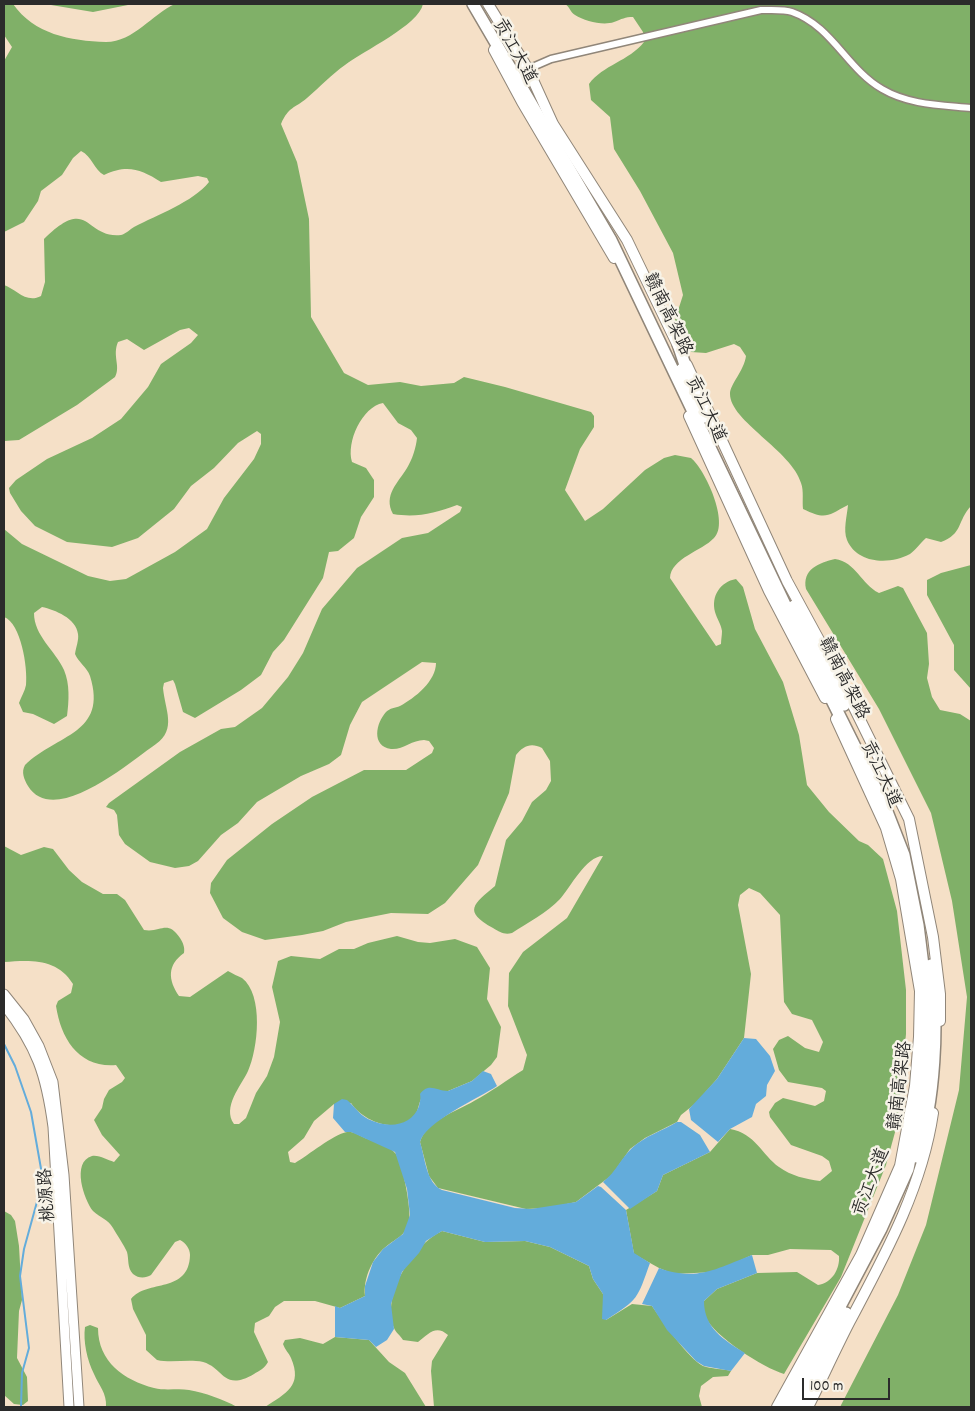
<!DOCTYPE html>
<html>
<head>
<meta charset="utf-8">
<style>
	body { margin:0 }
	#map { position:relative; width:975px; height:1411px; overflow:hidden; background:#f5e0c7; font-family:Dekko,sans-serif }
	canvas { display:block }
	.frame { position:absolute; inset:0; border:5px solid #2b2b2b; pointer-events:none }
	.scale { position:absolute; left:802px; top:1378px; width:88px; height:22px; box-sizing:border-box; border:2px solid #2b2b2b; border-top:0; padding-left:6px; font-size:15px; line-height:18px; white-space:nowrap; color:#2b2b2b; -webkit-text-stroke:4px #f7f3e8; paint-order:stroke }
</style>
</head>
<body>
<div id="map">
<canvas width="975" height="1411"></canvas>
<div class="frame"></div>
<div class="scale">100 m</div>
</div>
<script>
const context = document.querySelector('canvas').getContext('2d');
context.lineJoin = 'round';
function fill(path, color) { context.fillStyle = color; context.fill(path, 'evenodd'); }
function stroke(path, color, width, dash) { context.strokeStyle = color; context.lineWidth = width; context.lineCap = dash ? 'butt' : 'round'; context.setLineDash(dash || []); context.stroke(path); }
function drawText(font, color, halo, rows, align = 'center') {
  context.font = font + ' Dekko,"LXGW WenKai TC",sans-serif'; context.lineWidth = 5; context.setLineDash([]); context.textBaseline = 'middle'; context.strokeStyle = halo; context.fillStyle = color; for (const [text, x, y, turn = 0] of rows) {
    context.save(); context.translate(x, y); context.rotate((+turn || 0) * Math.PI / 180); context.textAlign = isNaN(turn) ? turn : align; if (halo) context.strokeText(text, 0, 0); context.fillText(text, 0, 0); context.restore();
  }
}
fill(new Path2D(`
	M4,4H13C34,34 70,41 106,42C134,42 152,14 175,4C181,1 216,4 225,4C291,4 357,4 423,4C419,25 363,51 345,65C332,74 320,87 307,98C294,109 289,106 281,124L297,162L309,219L311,317L344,373L368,385L400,382L421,386L454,383L464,377L505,387L591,412L594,416V427L580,449L565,490L585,521L603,509L645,470L664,458L675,455L691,458C705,469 730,523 714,538C702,551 671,558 670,578L716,646L721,644C721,640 722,635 722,631C721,624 717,619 715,612C711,596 720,582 736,579L743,587L755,629L783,682L799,735L807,785L829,812L859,841L868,845L883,859L897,911L906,990V1034L897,1125L886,1165L841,1277L784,1374C764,1368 713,1336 705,1316C703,1312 704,1305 704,1301L717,1289L757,1273L797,1272L818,1285C832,1283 840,1269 839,1256L831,1250L790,1249L768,1255H752L715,1272L694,1273L674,1274L659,1268L634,1254L626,1210L657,1191L663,1175L710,1152L730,1129C755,1133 762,1155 779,1167C791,1176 806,1179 820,1181L832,1171L829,1161L822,1156L791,1145L770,1117L769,1112L775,1103L783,1098L815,1106L824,1101L826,1091L822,1088L788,1082L779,1070L773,1049L779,1040L788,1036L805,1048L819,1052L823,1042L812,1020L792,1014L784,1002L780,915L760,893L749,888L740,895L738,905L751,974L744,1038L717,1079L696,1103L681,1115L677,1122L645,1138L630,1149L612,1175L576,1202L548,1208L526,1209L438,1188L429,1176L420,1142C426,1121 457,1111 474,1101C491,1092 507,1080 523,1070L527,1055L508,1006L509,973L523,952L567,918L603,856C586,856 570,888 560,899C547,913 527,923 512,933C504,935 500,932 493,928C462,911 474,904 495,886L506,840L522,821L532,802L546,790L551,781L550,761L542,748C531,742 523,746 516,755L509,793L478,865L445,903L428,914L391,913L346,922L323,931L302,935L265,940L242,932L223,918L210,893L211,883L227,860L272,824L312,797L364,770H406L432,753L434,748L429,741L424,740C412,740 403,750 391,749C371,746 376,723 386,712C390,708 395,708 400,706C415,698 436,681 436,663L422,662L362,702L350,725L341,755L329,764L301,776L257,802L238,823L221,835L198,861L189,866L175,868L150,862L125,844L119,835L117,815L114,810L106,807L109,803L180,752L221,729L235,727L262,708L288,677L303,653L322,609L357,568L402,538L428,533L460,512L462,507L457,505C435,513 417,518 393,514C383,495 398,483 407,468C412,460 416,448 417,438L411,430L398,423L383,403C362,407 346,442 352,462L366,468L374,480V497L361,517L354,538L338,551L329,552L323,578L284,640L273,652L261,675L241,690L195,718L183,712L175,684L173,680L164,683L163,688C165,710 177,729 156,744C130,762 54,828 28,786C24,779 21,772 25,765C57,734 108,734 90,676C87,667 78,662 75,654C76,647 79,640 78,634C76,618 55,610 42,607L34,613C34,636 55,650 64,670C70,684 69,701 67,716L54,724L33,714L23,712L19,703C21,697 25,691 26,685C28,668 21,623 4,617V529L22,544L88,576L110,581L126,579L175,552L207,529L224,498L254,459L261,444V434L257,431L238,443L214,468L191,486L174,509L138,538L112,547L67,542L35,526L21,511L10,493L9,488L16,480L47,459L92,438L121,419L148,387L161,364L191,343L198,335L189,328L180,330L144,350L127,339L118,342C112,356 121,366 115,377L77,405L19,440L4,441V285C16,289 26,304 41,296L45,282L44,239C90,194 84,239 121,235C126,234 130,229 134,227C157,215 193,202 209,182L207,178L198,176L161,182C141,169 127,164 104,175C94,170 92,156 81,151L73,158L62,175L41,191L38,201L24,222L4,232V61L12,47L4,35Z
	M45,4H133L93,12Z
	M565,4H971V506C957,521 963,534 941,542L926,538C920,543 917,549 910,554C890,565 857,564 847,540C843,530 847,516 848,505C827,516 826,520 803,509C802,501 804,491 801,483C792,451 730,421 730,394C730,384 744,371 746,356L740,347L734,344L706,353L691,352L675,320L683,295L673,253L640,191L614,149L610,117L591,100L589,84C603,65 629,61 644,42L643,32L633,17C625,17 622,19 614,22C603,26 585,21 575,15C570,12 570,7 565,4Z
	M835,559C856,562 861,584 879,593L898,586L903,588L927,633L929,664L927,678L932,697L940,710L960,714L971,721V1407H840L898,1295L926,1225L959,1090L967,997L952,901L931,813L879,709L806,589C802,569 819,563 835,559Z
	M971,565V689L954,670V645L927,595V580L941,573Z
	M4,846L21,855L44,847L53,849L69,870L82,882L103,894H117L125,900L144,930C161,933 167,919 180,938C183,943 185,947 184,953C167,965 168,980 179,996L190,997L228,971C233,974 238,976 242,978C264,995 258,1049 248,1071C241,1086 222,1107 234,1124H239L246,1118L256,1093L267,1076L274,1057L280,1022L272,987L278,961L291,956L320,959L339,949H354L368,943L397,936L418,942L430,943L455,939L477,947L490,968L487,999L501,1027L497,1057L491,1065L472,1081L448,1091L421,1099C419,1103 418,1110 416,1114C400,1136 363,1122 351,1103L334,1104L314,1121L304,1138L288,1152L290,1162L295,1163C309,1155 332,1135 347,1132C353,1131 360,1136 365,1138C375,1142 389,1145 396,1154C403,1163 412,1213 409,1224C405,1235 396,1239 388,1245C373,1256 363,1278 365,1296L340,1308L315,1301H284L275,1307L269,1316L255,1323L254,1332L268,1362C265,1368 259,1371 254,1374C220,1394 224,1362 196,1361C183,1360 170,1363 157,1360L146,1350V1335L133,1309L131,1299C147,1279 189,1294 190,1255C190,1249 186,1243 180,1240L175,1242L151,1275C146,1278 139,1279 133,1274C127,1268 129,1259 127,1252C124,1245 117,1235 113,1228C108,1219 100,1218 93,1211C84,1200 71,1162 92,1156C100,1155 107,1160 114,1162L120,1155L102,1135L94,1120L102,1108L104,1099L109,1090L122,1082L125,1078L116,1065C79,1068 61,1039 56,1006L58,1001L71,993L73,984C57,958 31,960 4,962Z
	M4,1211L11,1215L15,1221L19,1246L22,1300L19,1311L17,1358L27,1377L28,1401L23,1405L14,1404L4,1395Z
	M442,1231L485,1242L525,1241L550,1247L589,1266L593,1279L603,1294L606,1320L632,1304L652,1306C662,1321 689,1359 703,1366C711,1369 723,1369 731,1371L728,1376L713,1377L701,1386L699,1396L702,1407H434L431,1371L432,1361L448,1335C436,1324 428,1334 418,1342L403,1340C400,1335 396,1333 394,1328C381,1295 413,1245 442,1231Z
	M90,1325L98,1328C98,1362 124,1380 154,1388C166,1391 178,1388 189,1390C205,1393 223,1399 237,1407H106C107,1393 99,1386 94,1374C87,1360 83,1341 85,1327Z
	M335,1337L369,1340L389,1362L405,1373L426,1407H265C286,1393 303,1386 291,1358C289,1353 285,1350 283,1344L285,1340L300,1338L323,1344Z`), '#80b068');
fill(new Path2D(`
	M744,1038L756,1039L770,1056L775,1071L767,1085L766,1096L756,1104L752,1117L730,1129L718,1142L691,1120L689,1109L717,1079Z
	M483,1071L491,1074L497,1086C479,1098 425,1122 420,1142C425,1157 426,1183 442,1190L515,1208L531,1209L576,1202L598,1186L601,1187L626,1210L634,1253L650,1263C637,1299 639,1299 606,1320L602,1319L603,1294L593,1279L589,1266L585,1264L550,1247L525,1241L485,1242L442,1231L426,1241L419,1253L402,1272L391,1304L394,1329L387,1340L376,1347L369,1340L335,1337V1306L340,1308L365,1296V1286L373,1262L383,1249L403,1234L410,1215L407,1189L395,1152L351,1132H345L333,1118L334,1104L342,1099L347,1100C355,1107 359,1114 368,1119C386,1128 411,1128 419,1106C420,1101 421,1099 420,1094C429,1082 436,1091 448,1091L472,1081Z
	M677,1122H681L700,1135L710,1152L663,1175L657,1191L630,1209L603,1182C616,1172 621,1158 632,1148C645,1136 662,1131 677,1122Z
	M752,1255L757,1273L717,1289L704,1301C704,1328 724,1340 745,1353L731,1371L704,1366L696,1361L667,1330L652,1306L642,1304L659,1268C698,1282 717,1268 752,1255Z`), '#63acdb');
stroke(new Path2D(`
	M4,1044L15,1066L31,1112L43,1180L24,1249L20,1276L29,1348L22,1373L21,1407`), '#63acdb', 2);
const minor = new Path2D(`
	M528,69L551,59L761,10C771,10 784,9 792,12C832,26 847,69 882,89C909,105 941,105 971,108`);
const secondary = new Path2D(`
	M4,994L24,1019L39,1046L53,1082L64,1175L79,1407
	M4,1005C37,1047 46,1075 53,1127L69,1407`);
const primary = new Path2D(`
	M488,4L528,69L553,124L627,240L681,352
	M494,50L522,102L614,258
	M687,365L787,581L837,673L909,819L933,937L940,994V1021
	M689,416L769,591L825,698
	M777,1407L861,1255L900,1166L915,1086L919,1037L920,991L901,879L886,828L836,719
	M808,1407C822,1379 835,1350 850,1321C885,1255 922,1188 933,1113`);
const trunk = new Path2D(`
	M473,4L611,240L802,640L886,809L904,855L918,925L926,990V1048L915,1134L908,1169L881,1229L787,1407
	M678,344L688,374
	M682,369L705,417
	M794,606L844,705
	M917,1157C935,1101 939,1023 931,965
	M798,1407L846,1313`);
stroke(minor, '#908679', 9);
stroke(secondary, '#908679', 11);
stroke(primary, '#908679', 12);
stroke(trunk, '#908679', 14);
stroke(minor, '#fff', 6);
stroke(secondary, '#fff', 9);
stroke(primary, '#fff', 10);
stroke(trunk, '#fff', 11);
drawText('18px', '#2b2b2b', '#f7f3e8', [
	["贡江大道",513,52,61],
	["赣南高架路",666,315,64],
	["贡江大道",704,410,65],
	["赣南高架路",842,679,63],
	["贡江大道",879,775,65],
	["赣南高架路",902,1086,-83],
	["贡江大道",873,1183,-69],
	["桃源路",49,1195,-94]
]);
</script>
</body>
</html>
